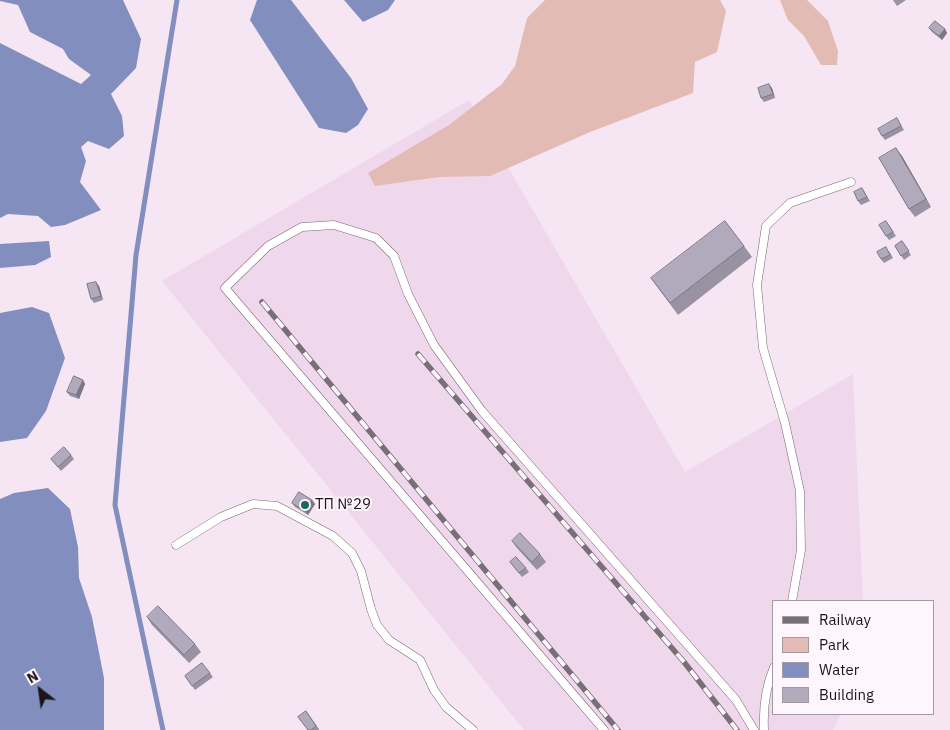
<!DOCTYPE html>
<html>
<head>
<meta charset="utf-8">
<style>
	body { margin:0 }
	#map { position:relative; width:950px; height:730px; overflow:hidden; background:#f6e5f3; font-family:"IBM Plex Sans",sans-serif }
	canvas { display:block }
	.legend { position:absolute; left:772px; top:600px; width:162px; height:115px; box-sizing:border-box; background:#fff5fd; border:1px solid #a49ba2; margin:0; padding:6px 9px; list-style:none; font-size:15px; color:#1b151a }
	.legend li { display:flex; align-items:center; gap:10px; height:25px }
	.legend b { width:25px; border:1px solid #a49ba2 }
	.north { position:absolute; left:15px; top:665px; width:50px; height:50px; -webkit-text-stroke:4px #fff5fd; paint-order:stroke; rotate:330deg; font-size:14px; font-weight:700; line-height:20px; text-align:center; color:#1b151a }
	.north::after { content:''; display:block; margin:auto; width:18px; height:22px; background:#1b151a; clip-path:polygon(50% 0,100% 100%,50% 72%,0 100%) }
</style>
</head>
<body>
<div id="map">
<canvas width="950" height="730"></canvas>
<ul class="legend">
<li><b style="height:6px;background:#796f77"></b>Railway</li>
<li><b style="height:14px;background:#e2bbb4"></b>Park</li>
<li><b style="height:14px;background:#828ebe"></b>Water</li>
<li><b style="height:14px;background:#b1aabc"></b>Building</li>
</ul>
<div class="north">N</div>
</div>
<script>
const context = document.querySelector('canvas').getContext('2d');
context.lineJoin = 'round';
function fill(path, color) { context.fillStyle = color; context.fill(path, 'evenodd'); }
function stroke(path, color, width, dash) { context.strokeStyle = color; context.lineWidth = width; context.lineCap = dash ? 'butt' : 'round'; context.setLineDash(dash || []); context.stroke(path); }
function drawText(font, color, halo, rows, align = 'center') {
  context.font = font + ' "IBM Plex Sans",sans-serif'; context.lineWidth = 4; context.setLineDash([]); context.textBaseline = 'middle'; context.strokeStyle = halo; context.fillStyle = color; for (const [text, x, y, turn = 0] of rows) {
    context.save(); context.translate(x, y); context.rotate((+turn || 0) * Math.PI / 180); context.textAlign = isNaN(turn) ? turn : align; if (halo) context.strokeText(text, 0, 0); context.fillText(text, 0, 0); context.restore();
  }
}
fill(new Path2D(`
	M469,100L685,472L853,374L863,601H774V714H841L833,730H524L162,281Z`), '#f0d8ec');
fill(new Path2D(`
	M545,0H720L726,11L717,52L695,62L693,93L590,132L490,176L439,177L375,186L368,173L449,125L502,84L515,66L527,18Z
	M780,0H807L828,21L838,51L837,65H821L804,36L788,20Z`), '#e2bbb4');
fill(new Path2D(`
	M0,0H123L141,39L136,68L111,94L122,116L124,136L109,149L88,141L81,147L86,161L80,182L101,210L65,225L51,227L38,216L8,214L0,218V43L81,84L91,75L69,59L63,49L30,32L18,5L0,1Z
	M257,0H291L351,78L368,109L358,125L346,133L319,128L250,20Z
	M344,0H395L388,10L363,22Z
	M49,241L51,257L35,265L0,268V244Z
	M32,307L49,313L65,358L46,411L27,438L0,442V313Z
	M48,488L70,509L78,547L79,578L92,617L104,678V730H0V499L14,493Z`), '#828ebe');
stroke(new Path2D(`
	M163,730L115,505L136,255L177,0`), '#828ebe', 5);
const service = new Path2D(`
	M176,545L221,517L253,504L277,506L333,536L352,553L361,571L371,609L377,625L389,640L420,660L434,690L446,707L473,730
	M792,601L801,550L800,491L785,423L763,348L757,285L766,226L790,203L851,182
	M604,730L225,288L268,246L302,227L334,225L376,238L394,256L408,294L434,345L482,411L736,700L754,730
	M764,730C763,709 766,686 774,667`);
stroke(service, '#786975', 9);
stroke(service, '#fff', 8);
const rail = new Path2D(`
	M262,302L618,730
	M418,354L684,662L737,730`);
stroke(rail, '#796f77', 5.5);
stroke(rail, '#fff5fd', 4, [11]);
fill(new Path2D(`
	M893,0H906L897,6Z
	M929,28L945,29L947,33L942,40L932,32Z
	M772,88L775,98L764,102L761,98Z
	M897,118L904,130L885,140L882,136Z
	M902,156L931,207L915,217L909,209Z
	M862,188L870,201L861,205L858,201Z
	M889,225L896,236L889,240L886,236Z
	M902,241L911,255L904,260L895,246Z
	M744,246L752,257L678,315L651,278Z
	M889,251L893,258L884,263L881,259Z
	M99,286L103,300L94,303L91,299Z
	M83,380L85,384L79,399L70,396L67,392Z
	M71,455L74,459L61,471L51,459Z
	M312,500L315,504L308,515L295,507L292,503Z
	M512,541L540,554L546,562L537,570L517,548Z
	M510,562L526,568L529,572L522,577Z
	M147,617L195,644L201,652L189,663L152,625Z
	M202,663L213,677L195,690L185,676Z
	M306,711L319,729V730H308Z`), '#9892a2');
fill(new Path2D(`
	M945,29L947,33L942,40L939,36Z
	M769,84L772,88L775,98L773,94Z
	M896,148L902,156L931,207L926,199Z
	M96,282L99,286L103,300L101,296Z
	M83,380L85,384L79,399L76,395Z
	M312,500L315,504L308,515L305,511Z`), '#7c7784');
const building = new Path2D(`
	M935,21L945,29L939,36L929,28Z
	M769,84L773,94L761,98L758,88Z
	M897,118L901,126L882,136L878,129Z
	M896,148L926,199L909,209L879,158Z
	M862,188L867,197L858,201L854,192Z
	M725,221L744,246L670,303L651,278Z
	M886,221L893,232L886,236L879,225Z
	M902,241L909,251L901,256L895,246Z
	M886,247L890,255L881,259L877,252Z
	M96,282L101,296L91,299L87,284Z
	M74,376L83,380L76,395L67,392Z
	M64,447L71,455L58,467L51,459Z
	M299,492L312,500L305,511L292,503Z
	M520,533L540,554L532,562L512,541Z
	M516,557L526,568L519,573L510,562Z
	M158,606L195,644L184,655L147,617Z
	M202,663L210,673L192,686L185,676Z
	M306,711L316,726L311,730H308L298,717Z`);
fill(building, '#b1aabc');
stroke(building, '#7c7784', 1);
for (const [x, y, r, color] of [
	[305,505,5,"#1c6761"]
]) { const dot = new Path2D(); dot.arc(x, y, r, 0, 2 * Math.PI); context.fillStyle = color; context.fill(dot); stroke(dot, '#fff5fd', 2); }
drawText('15px', '#1b151a', '#fff5fd', [
	["ТП №29",315,505]
], 'left');
</script>
</body>
</html>
